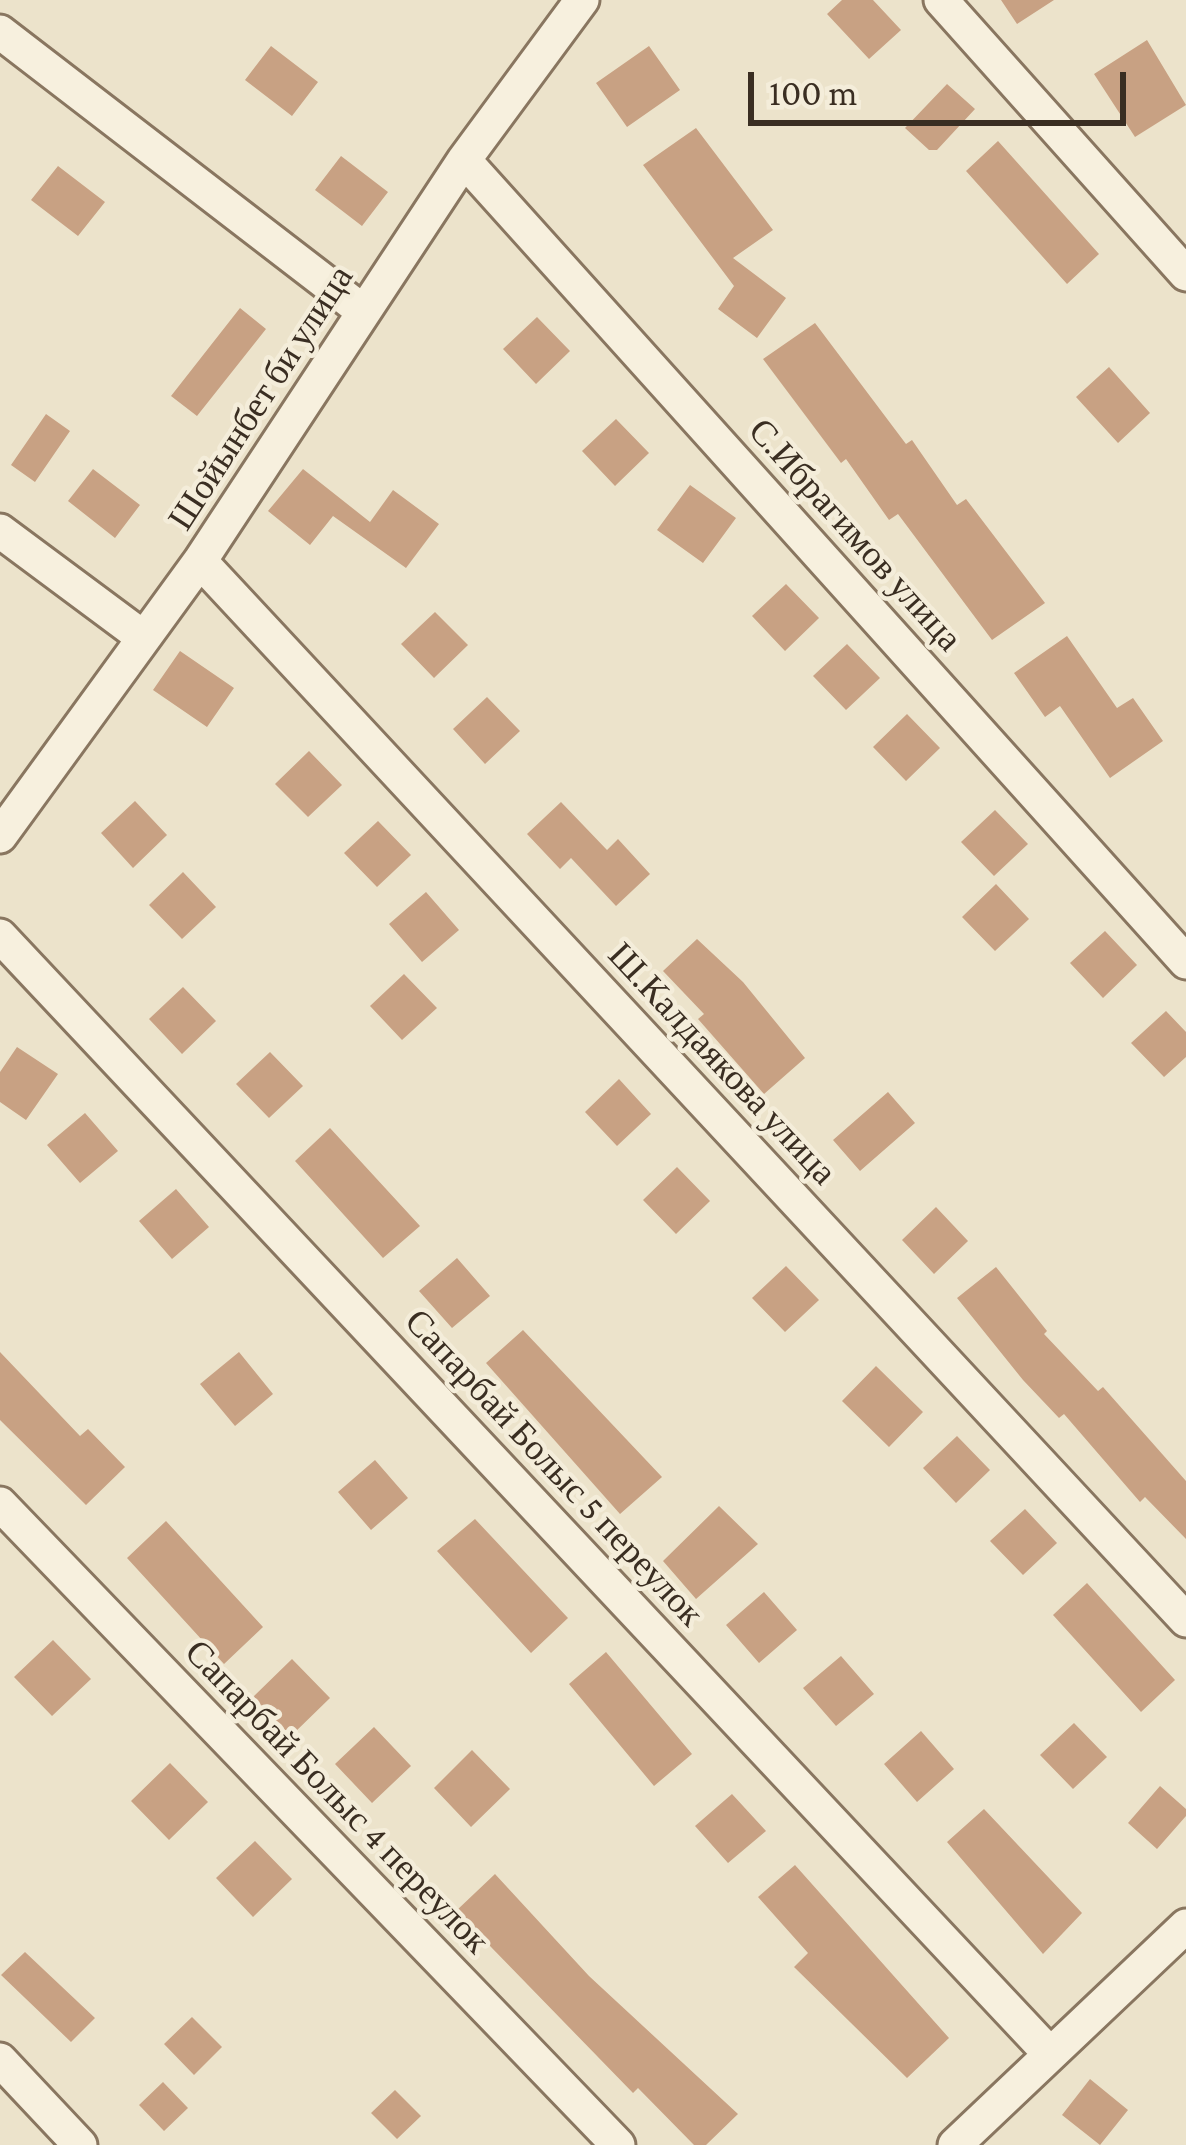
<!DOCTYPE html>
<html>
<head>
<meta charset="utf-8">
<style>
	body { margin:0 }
	#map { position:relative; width:1186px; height:2145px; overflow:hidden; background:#ece3cb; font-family:"Crimson Pro",serif }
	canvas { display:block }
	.scale { position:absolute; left:748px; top:72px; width:378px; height:54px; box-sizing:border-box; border:6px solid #3a2e22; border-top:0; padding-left:15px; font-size:36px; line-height:42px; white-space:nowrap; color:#3a2e22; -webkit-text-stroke:9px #f4edda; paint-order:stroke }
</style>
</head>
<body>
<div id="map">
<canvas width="1186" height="2145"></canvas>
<div class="scale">100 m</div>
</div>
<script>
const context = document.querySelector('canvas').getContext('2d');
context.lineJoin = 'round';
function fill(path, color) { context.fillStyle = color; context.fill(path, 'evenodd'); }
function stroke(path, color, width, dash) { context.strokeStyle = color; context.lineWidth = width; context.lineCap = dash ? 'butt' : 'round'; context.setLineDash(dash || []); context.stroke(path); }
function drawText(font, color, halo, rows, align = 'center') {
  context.font = font + ' "Crimson Pro",serif'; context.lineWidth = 9; context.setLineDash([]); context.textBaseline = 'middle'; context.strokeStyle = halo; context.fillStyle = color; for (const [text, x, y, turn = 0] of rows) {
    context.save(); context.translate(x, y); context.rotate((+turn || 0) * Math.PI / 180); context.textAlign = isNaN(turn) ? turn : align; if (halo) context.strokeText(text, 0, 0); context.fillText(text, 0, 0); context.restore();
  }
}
fill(new Path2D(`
	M842,0H873L901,30L869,59L827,14Z
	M1001,0H1054L1017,24Z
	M1147,40L1186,105L1135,137L1094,74Z
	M271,46L318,82L292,116L245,80Z
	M649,46L680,90L627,127L596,83Z
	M947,84L975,109L937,150H929L905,128Z
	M696,128L773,230L733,258L786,298L757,338L718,309L734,286L643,165Z
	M998,141L1099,254L1067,284L966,171Z
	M341,156L388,192L362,226L315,190Z
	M58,166L105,202L78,236L31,200Z
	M240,308L266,329L197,416L171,396Z
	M537,317L570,351L536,384L503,349Z
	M815,323L906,444L912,440L957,505L966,499L1045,603L992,640L898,514L889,520L846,459L841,463L763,359Z
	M1109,367L1150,413L1118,443L1076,397Z
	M46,414L70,431L35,482L11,465Z
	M616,419L649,453L615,486L582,451Z
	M93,469L140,505L115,538L68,501Z
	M303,469L370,522L393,490L439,524L406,568L333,516L310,545L268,511Z
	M690,485L736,518L703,563L657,530Z
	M786,584L819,618L785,651L752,616Z
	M435,612L468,645L434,678L401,644Z
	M1067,636L1117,708L1133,698L1163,741L1110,778L1060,706L1045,717L1014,673Z
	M847,644L880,678L846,710L813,676Z
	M180,651L234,688L207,727L153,690Z
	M487,697L520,731L485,764L453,729Z
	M907,714L940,748L906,781L873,747Z
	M309,751L342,785L308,817L275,784Z
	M135,801L167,835L133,868L101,833Z
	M561,802L607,850L618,839L650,874L616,906L571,858L560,869L527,834Z
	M995,810L1028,844L994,876L961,842Z
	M378,821L411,855L377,887L344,853Z
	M183,872L216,907L182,939L149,905Z
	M996,884L1029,919L995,951L962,917Z
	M426,892L459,930L422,962L389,924Z
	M1105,931L1137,965L1103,998L1070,963Z
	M697,939L743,982L805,1058L764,1094L698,1019L704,1014L663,971Z
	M404,974L437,1008L402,1040L370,1006Z
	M183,987L216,1021L182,1054L149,1019Z
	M1166,1011L1186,1032V1057L1164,1077L1131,1043Z
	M17,1047L58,1074L26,1120L0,1102V1072Z
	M270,1052L303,1086L269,1118L236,1084Z
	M619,1079L651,1114L617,1146L585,1112Z
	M888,1092L915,1123L860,1171L833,1140Z
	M85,1113L118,1151L80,1183L47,1145Z
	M330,1128L420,1226L383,1258L295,1161Z
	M677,1167L710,1201L676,1234L643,1200Z
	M176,1189L209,1227L172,1259L139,1221Z
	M936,1207L968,1241L934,1274L902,1240Z
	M457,1258L490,1296L452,1328L419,1291Z
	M786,1266L819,1300L785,1332L752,1298Z
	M996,1267L1047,1331L1044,1334L1098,1391L1103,1387L1186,1481V1539L1145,1497L1140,1502L1064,1414L1059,1418L1023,1380L957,1298Z
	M523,1330L662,1477L620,1514L486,1363Z
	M0,1352L80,1436L88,1429L125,1467L86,1505L0,1420Z
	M239,1352L273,1394L235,1426L200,1384Z
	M876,1366L923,1412L889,1447L842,1401Z
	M957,1436L990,1470L956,1503L923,1468Z
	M375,1460L408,1498L371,1530L338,1492Z
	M719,1506L758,1544L696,1599L663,1561Z
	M1025,1509L1057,1543L1023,1575L990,1541Z
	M475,1519L568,1618L531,1653L437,1551Z
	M166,1521L263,1627L224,1664L127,1558Z
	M1087,1583L1175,1680L1141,1712L1053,1615Z
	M764,1592L797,1630L759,1663L726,1625Z
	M53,1640L91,1679L52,1716L14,1677Z
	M606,1652L692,1754L654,1786L569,1684Z
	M841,1656L874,1694L836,1726L803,1688Z
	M292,1659L330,1698L291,1736L253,1697Z
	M1074,1723L1107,1757L1073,1789L1040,1755Z
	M374,1727L411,1766L372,1803L335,1764Z
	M921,1731L954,1769L917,1802L884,1764Z
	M472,1750L510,1789L471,1827L434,1788Z
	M170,1763L208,1802L169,1840L131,1801Z
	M1160,1786L1186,1809V1816L1157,1849L1128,1823Z
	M732,1794L766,1831L728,1863L695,1826Z
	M984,1809L1082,1913L1043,1954L947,1842Z
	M255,1841L292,1879L253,1917L216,1878Z
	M795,1865L949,2038L907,2078L794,1967L808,1953L758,1897Z
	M495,1874L589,1976L738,2114L706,2145H694L638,2088L633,2093L456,1911Z
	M25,1952L95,2018L71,2042L1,1975Z
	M192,2017L222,2047L194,2075L164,2044Z
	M1090,2079L1128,2110L1100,2145L1062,2115Z
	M163,2082L188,2108L164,2131L139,2105Z
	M395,2090L421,2116L397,2139L371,2113Z`), '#c8a183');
const minor = new Path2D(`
	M941,0L1186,274
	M0,32L364,312
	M464,160L1186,962
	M0,531L144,638
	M200,561L1186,1620
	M0,836L200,561L464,160L582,0
	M0,936L1050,2054
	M0,1504L618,2145
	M0,2060L80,2145
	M955,2145L1186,1926`);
stroke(minor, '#897660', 39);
stroke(minor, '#f7f0de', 33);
drawText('36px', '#3a2e22', '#f4edda', [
	["Шойынбет би улица",261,398,-57],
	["С.Ибрагимов улица",855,535,48],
	["Ш.Калдаякова улица",722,1064,47],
	["Сапарбай Болыс 5 переулок",554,1468,47],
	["Сапарбай Болыс 4 переулок",337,1797,46]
]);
</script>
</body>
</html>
